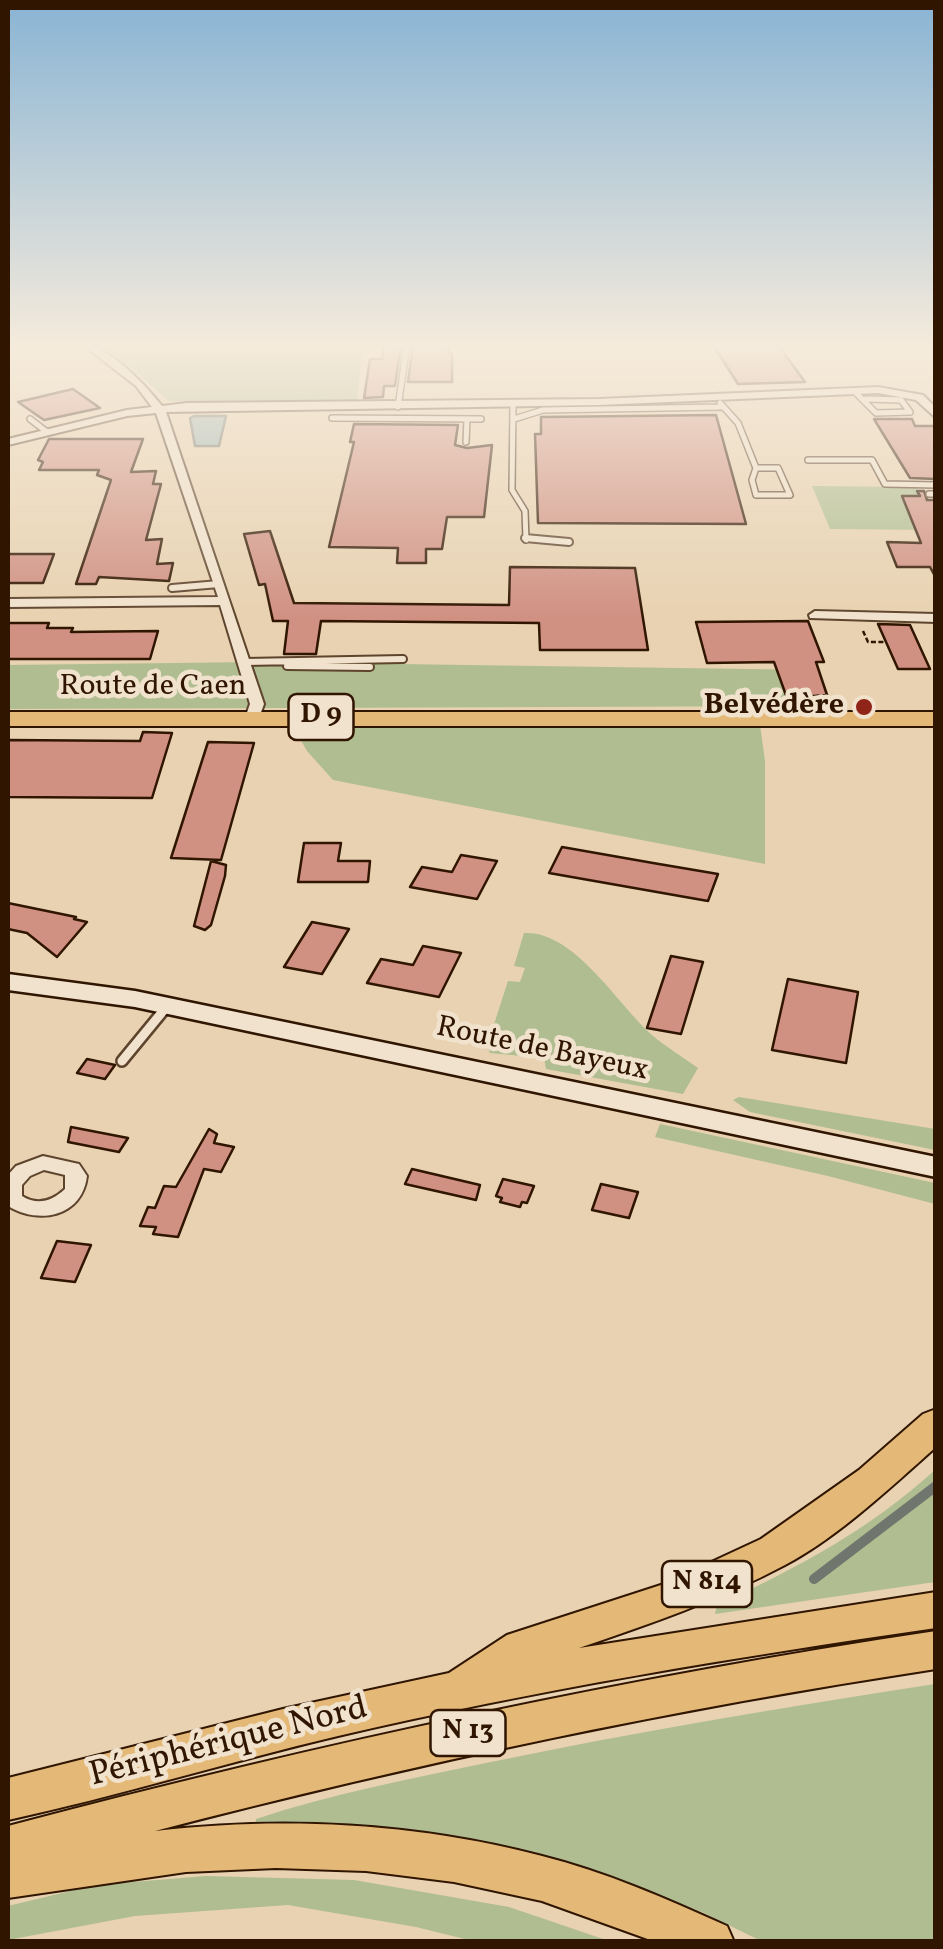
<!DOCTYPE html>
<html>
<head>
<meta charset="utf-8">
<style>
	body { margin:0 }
	#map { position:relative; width:943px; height:1949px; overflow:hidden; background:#e8d2b1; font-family:Vollkorn,serif }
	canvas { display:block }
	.frame { position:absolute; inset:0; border:10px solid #301501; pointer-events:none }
</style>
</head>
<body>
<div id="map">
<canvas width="943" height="1949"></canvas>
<div class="frame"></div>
</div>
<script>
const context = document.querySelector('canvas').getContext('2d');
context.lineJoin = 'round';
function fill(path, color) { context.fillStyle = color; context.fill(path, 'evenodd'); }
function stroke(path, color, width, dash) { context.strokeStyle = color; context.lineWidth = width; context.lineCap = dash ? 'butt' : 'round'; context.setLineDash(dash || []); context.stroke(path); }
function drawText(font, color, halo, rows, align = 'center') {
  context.font = font + ' Vollkorn,serif'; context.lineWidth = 9; context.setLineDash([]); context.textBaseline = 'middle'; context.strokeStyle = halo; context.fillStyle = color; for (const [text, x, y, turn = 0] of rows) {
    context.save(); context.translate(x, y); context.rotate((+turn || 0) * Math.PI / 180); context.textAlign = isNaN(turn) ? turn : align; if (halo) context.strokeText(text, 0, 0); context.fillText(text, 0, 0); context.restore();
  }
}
fill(new Path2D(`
	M98,345H363L357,403L168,401L131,367Z
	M812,486L916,487L921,496L902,497L913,525L935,526V530L830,529Z
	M257,662L819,670L833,706L8,709V665Z
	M760,725L765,761V864L333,780L307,751L293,726Z
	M524,933C574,930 618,1005 652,1035C666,1047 683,1057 698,1068L683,1094L546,1069L544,1058L490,1053L487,1046L508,981L520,982L525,968L514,966Z
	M739,1097L935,1129V1150L750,1112L733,1100Z
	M660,1124L935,1183V1204L828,1176L655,1137Z
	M935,1470V1582L715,1614L717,1605C796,1569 870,1529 935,1470Z
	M935,1684V1941H761L702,1912L600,1874L255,1830L256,1819C331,1794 409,1779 486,1763C635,1732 785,1707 935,1684Z
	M206,1876L354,1880L509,1907L609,1941H473L416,1927L288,1905L135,1916L8,1940V1906L95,1885Z`), '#afbd91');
const water = new Path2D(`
	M194,416H226L219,446H195L190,418Z`);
fill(water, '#9ab5b5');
stroke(water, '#70756d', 2.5);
stroke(new Path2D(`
	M814,1579L936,1486`), '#70756d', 10);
const building = new Path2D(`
	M384,345H401L395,386H384L383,397L364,398L370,359H382Z
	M413,345H448V353H452V382H408Z
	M713,345H778L805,382L738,384Z
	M73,389L100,408L44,420L18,402Z
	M716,415L746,524L538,523L535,434H541V417Z
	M874,419H912L915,426H936V479L910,478Z
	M354,424L458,425L455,445L467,448L492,445L484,517H447L442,549H426V563H397L398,548L329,547L354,442H350Z
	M49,439H143L131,472L156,471L153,484H161L146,540L162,539L157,564L173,563L169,581L99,577L96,584H76L111,480L97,475L99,470H39L43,462L38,460Z
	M917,491H924L927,500H936V578L930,567H897L887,542L921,543L902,496H920Z
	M270,531L294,603L509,605L510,567L635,568L648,650H540L539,623L321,621L316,654H284L288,621H273L265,584L259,585L244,534Z
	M8,554H54L43,583H8Z
	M808,621L824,662H816L827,695L787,698L774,662L707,663L696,622Z
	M8,623H49L47,628H73L71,632L158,631L150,659H8Z
	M878,624L910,625L930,669H898Z
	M143,732L172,733L152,798L8,797V740L140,741Z
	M208,742L254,743L221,860L171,858Z
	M304,843H341L338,861H370L368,882H298Z
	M562,847L653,863L718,874L708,901L549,873Z
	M461,855L497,861L477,899L410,887L422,867L452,872Z
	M211,861L226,865L225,876L211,925L205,930L194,926Z
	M8,903L76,917L74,919L87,922L57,957L27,933L8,929Z
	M312,922L349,929L322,974L284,967Z
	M423,946L461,953L439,997L367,983L381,959L413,965Z
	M671,956L703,962L681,1034L647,1028Z
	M788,979L858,992L846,1063L772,1050Z
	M87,1059L115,1065L105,1079L77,1073Z
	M71,1127L128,1138L119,1152L68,1142Z
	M209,1129L217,1134L214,1143L234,1147L221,1172L204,1169L178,1237L153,1234L156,1227L140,1226L148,1207L155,1208L164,1186L176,1187Z
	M412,1169L480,1185L476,1200L405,1184Z
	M503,1179L534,1186L527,1203L522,1202L520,1207L500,1202L502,1198L496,1196Z
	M601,1184L638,1192L629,1218L592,1210Z
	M57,1241L91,1245L75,1282L41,1278Z`);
fill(building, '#d09183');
stroke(building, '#301501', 2.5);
const serviceFar2 = new Path2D(`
	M854,391L876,413L910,412L901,400L866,399
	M720,403L738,423L756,468
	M513,404L512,490L525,511L526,540
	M398,407L407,345
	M332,418L481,419
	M30,419L47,432
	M514,419L543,410L722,407
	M466,442L467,419
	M808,460H872L885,484L936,485
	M756,468H778L790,495H756L752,480Z
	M929,494H936`);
const serviceFar1 = new Path2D(`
	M525,538L569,542
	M172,588L219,584
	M245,662L403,659
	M287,666L370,667`);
const service = new Path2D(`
	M122,1061L168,1005`);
const minor = new Path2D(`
	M83,345C109,345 146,386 162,406L187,403L599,399L878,387L923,395L936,408V418L916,400L878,393L599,405L166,412L264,704L259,718L252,722L245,718L250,704L220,605L8,607V599L218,597L156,413L127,416L8,445V439L127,410L152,407L136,386Z
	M815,611L936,614V622L810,618L809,615Z
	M43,1156L79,1164L87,1176C82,1217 39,1225 8,1206V1175L16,1166ZM44,1170L65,1175V1189C52,1201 38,1206 22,1196V1185L30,1176Z`);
const secondary = new Path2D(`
	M8,974L135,991L936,1157V1177L135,1007L8,990Z`);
const primary = new Path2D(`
	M8,712H936V726H8Z`);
const trunk = new Path2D(`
	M936,1409V1447C891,1487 838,1537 785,1565C719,1600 650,1624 579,1648L936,1592V1628C735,1657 536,1690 338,1736C228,1762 118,1796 8,1820V1778L283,1709L449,1673L507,1635L664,1584L761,1539L859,1470L923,1414Z
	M936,1631V1669C672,1709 413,1764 155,1831C283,1816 417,1823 542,1856C606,1872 667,1899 727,1926L734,1942H656L542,1901L454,1882L366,1871L276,1868L186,1872L8,1898V1826C314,1745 622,1678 936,1631Z`);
stroke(serviceFar2, '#5e442d', 8);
stroke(serviceFar1, '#5e442d', 10);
stroke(service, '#5e442d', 14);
stroke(minor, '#5e442d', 4);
stroke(secondary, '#301501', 5);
stroke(primary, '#301501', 4);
stroke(trunk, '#301501', 4);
stroke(new Path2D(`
	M863,631L868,642H886`), '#301501', 2.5, [5, 2.5]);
stroke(serviceFar2, '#f0e2cc', 5);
stroke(serviceFar1, '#f0e2cc', 6);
stroke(service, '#f0e2cc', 9);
fill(minor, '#f0e2cc');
fill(secondary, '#f0e2cc');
fill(primary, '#e4b978');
fill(trunk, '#e4b978');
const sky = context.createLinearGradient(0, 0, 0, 618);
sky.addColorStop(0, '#89b4d4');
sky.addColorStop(0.56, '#f5ebdc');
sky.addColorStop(1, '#f5ebdc00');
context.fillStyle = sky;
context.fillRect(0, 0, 943, 618);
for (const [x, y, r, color] of [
	[864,707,10,"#8f2418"]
]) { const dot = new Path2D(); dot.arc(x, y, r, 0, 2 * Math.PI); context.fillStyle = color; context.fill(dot); stroke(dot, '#f0e2cc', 4); }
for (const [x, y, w] of [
	[321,717,65],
	[707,1584,90],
	[468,1733,75]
]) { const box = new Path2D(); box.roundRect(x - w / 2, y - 23, w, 46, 8); context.fillStyle = '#f0e2cc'; context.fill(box); stroke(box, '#301501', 2.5); }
drawText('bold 28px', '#301501', null, [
	["D 9",321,717],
	["N 814",707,1584],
	["N 13",468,1733]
]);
drawText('30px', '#301501', '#f0e2cc', [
	["Route de Caen",153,688],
	["Route de Bayeux",542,1051,12]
]);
drawText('bold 30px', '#301501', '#f0e2cc', [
	["Belvédère",844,707]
], 'right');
drawText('35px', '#301501', '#f0e2cc', [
	["Périphérique Nord",229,1744,-14]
]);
</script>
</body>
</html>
